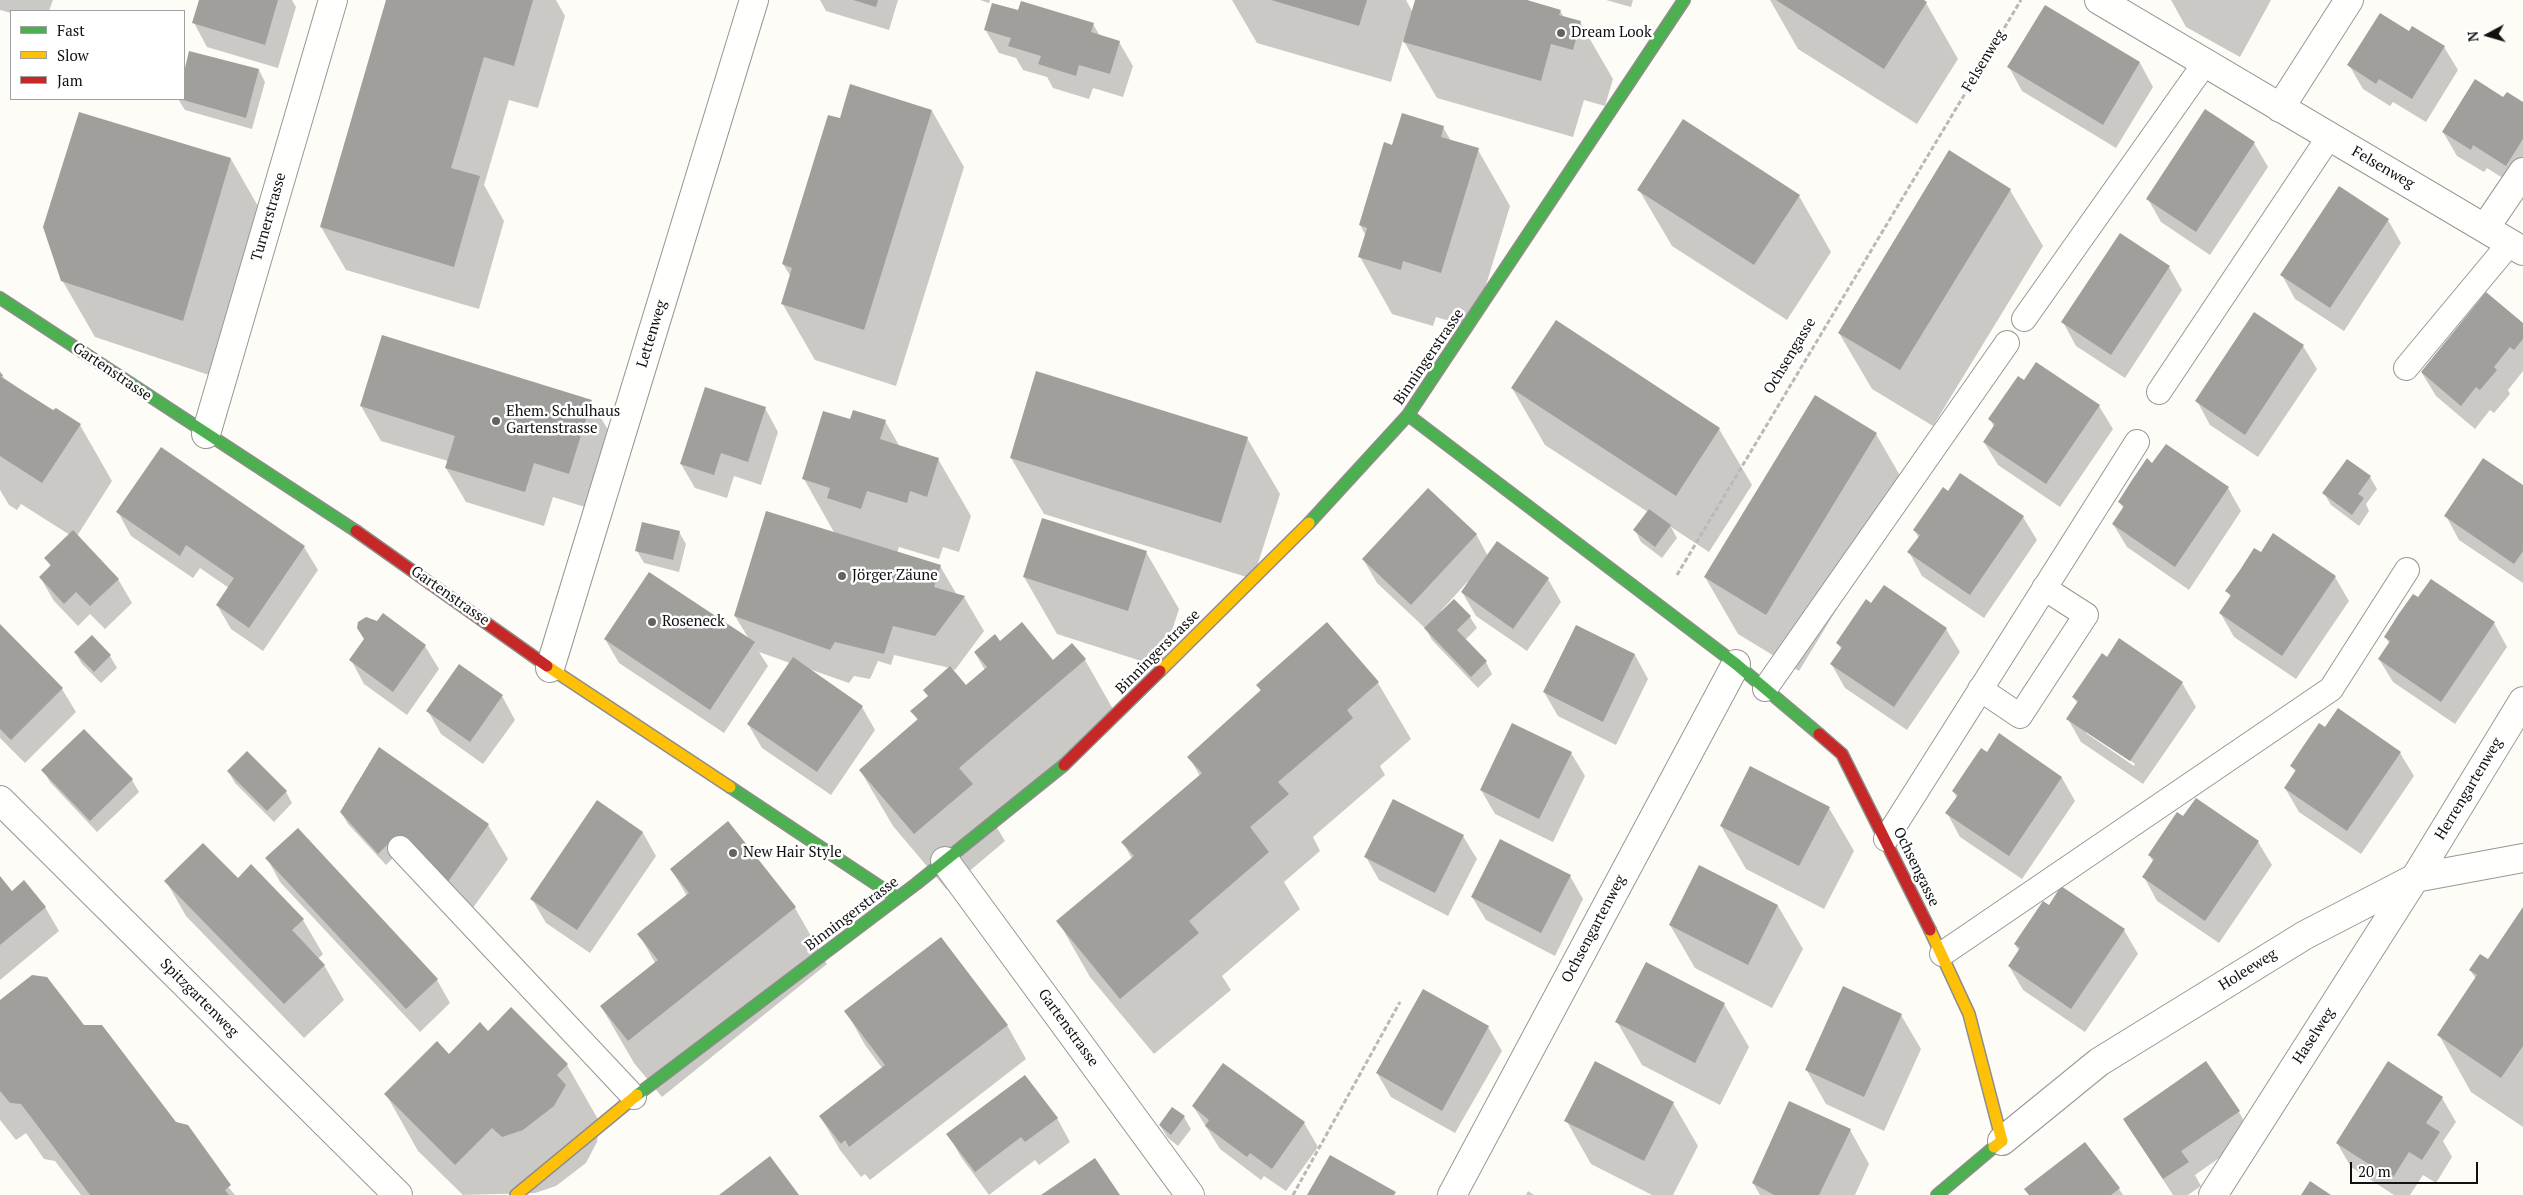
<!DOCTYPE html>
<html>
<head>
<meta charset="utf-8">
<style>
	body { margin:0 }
	#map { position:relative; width:2523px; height:1195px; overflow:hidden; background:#fdfcf7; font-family:"PT Serif",serif }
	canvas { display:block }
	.legend { position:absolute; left:10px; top:10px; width:175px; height:90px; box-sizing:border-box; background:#fff; border:1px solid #a0a0a0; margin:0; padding:6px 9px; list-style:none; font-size:15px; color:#111 }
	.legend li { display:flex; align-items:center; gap:10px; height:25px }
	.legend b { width:25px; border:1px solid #a0a0a0 }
	.north { position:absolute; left:2463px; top:10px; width:50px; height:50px; -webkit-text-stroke:4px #fff; paint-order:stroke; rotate:264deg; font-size:14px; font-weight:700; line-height:20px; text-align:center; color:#111 }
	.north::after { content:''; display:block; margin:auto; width:18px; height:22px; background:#111; clip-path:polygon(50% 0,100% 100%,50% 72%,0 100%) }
	.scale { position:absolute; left:2350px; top:1162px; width:128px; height:22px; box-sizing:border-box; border:2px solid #111; border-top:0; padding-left:6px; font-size:15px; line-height:18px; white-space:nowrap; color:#111; -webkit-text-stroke:4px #fff; paint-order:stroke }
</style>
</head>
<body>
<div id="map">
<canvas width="2523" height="1195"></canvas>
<ul class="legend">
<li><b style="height:6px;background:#4caf50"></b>Fast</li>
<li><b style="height:6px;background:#ffc107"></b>Slow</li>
<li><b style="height:6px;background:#c62828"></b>Jam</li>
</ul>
<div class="north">N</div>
<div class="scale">20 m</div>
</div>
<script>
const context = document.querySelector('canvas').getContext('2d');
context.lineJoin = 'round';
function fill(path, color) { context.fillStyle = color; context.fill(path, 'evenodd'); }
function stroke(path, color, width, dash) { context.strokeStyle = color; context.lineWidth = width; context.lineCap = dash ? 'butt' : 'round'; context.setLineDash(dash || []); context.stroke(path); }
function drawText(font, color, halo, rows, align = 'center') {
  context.font = font + ' "PT Serif",serif'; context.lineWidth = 5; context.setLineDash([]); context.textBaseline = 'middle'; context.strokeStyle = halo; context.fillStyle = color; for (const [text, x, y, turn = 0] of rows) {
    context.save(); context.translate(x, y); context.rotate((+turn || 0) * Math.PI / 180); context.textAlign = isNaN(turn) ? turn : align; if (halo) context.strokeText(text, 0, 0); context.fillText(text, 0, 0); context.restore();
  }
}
fill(new Path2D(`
	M0,0H53L49,11H11V13L0,10Z
	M200,0H292L296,7L278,68L207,47L194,23Z
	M387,0H556L565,16L538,108L509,100L484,185L504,221L479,309L346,270L321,227Z
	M820,0H898L889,30L826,11Z
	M980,0H990L989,3Z
	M1232,0H1406L1413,13L1416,0H1522L1560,11L1564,17L1580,22L1613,79L1605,106L1584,100L1573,137L1437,98L1403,40L1391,82L1257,43Z
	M1606,0H1633L1631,7Z
	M1770,0H1922L1926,3L1958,59L1917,124L1798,49Z
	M2171,0H2271L2240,57L2186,27Z
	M2045,6L2140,63L2153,87L2116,148L2022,91L2009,67Z
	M1019,12L1093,24L1100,36L1119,42L1133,66L1123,97L1093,88L1089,99L1053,88L1047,77L1023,70L1016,58L999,53L985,29Z
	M2409,33L2444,47L2458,70L2426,122L2393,102L2390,106L2363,89L2349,65Z
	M190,52L259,70L265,82L252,129L185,110L178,99H184V77Z
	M2503,99L2523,103V184L2520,189L2487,168L2484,172L2457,156L2443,132Z
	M932,111L964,167L896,386L815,360L782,303L791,277L783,264Z
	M2206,111L2254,143L2268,167L2210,255L2161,222L2148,199Z
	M1443,127L1451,141L1478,150L1510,206L1473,328L1436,317L1433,326L1392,314L1360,257L1366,236L1360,225L1393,147Z
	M231,159L263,215L215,377L95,337L62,280Z
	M1639,190L1799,196L1831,252L1787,320L1672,246Z
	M2010,190L2043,246L1933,426L1872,389L1839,333Z
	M2388,220L2401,243L2344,331L2295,299L2282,275Z
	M2169,267L2182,290L2125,378L2076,346L2063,322Z
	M1556,322L1719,429L1752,485L1709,552L1671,527L1677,538L1662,558L1641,542L1635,530L1648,512L1545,445L1512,388Z
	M2523,324V371L2508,390L2510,394L2494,413L2490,410L2475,429L2436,396L2422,373Z
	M2303,346L2317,369L2258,457L2210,425L2197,401Z
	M0,371L4,378L53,412L80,425L112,481L77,536L118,579L132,603L105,629L90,614L78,626L54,601L40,577L51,567L46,559L70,535L21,504L17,510L9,505L0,490Z
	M2024,382L2099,406L2113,429L2060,507L1998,465L1984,442L1994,427L1990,419Z
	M591,401L611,435L588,508L553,497L544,526L466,502L446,468L448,461L381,441L361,406Z
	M765,408L778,432L761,485L734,476L727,498L695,488L681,464Z
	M851,420L885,421L900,447L938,459L971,516L959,552L943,547L939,559L899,547L897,553L940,566L957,595L964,597L984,631L955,670L950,669L965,686L985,670L975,653L1000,643L1053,661L1085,660L1117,716L994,823L1005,841L947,890L893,826L860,770L918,721L912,711L929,697L950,668L894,655L891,665L878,661L870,679L854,676L849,683L809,669L862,707L875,730L831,795L762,748L748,724L790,663L759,652L768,666L724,733L619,663L605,639H749L735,616L835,534L804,479Z
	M1876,434L1909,491L1799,671L1738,634L1705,577Z
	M1247,438L1280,494L1253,579L1044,514L1011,458Z
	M2348,460L2370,477L2377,489L2366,504L2369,511L2359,526L2331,505L2324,493Z
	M2153,464L2228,488L2241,511L2189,590L2127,547L2113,524L2124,509L2119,502Z
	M2523,487V583L2459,540L2446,516Z
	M1948,493L2023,517L2037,540L1984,618L1922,576L1909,552L1919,538L1914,530Z
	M118,512L304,547L318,570L263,651L231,629L217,605L229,588L200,568L193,578L131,536Z
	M679,532L686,544L679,572L644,563L637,551Z
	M1476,534L1488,556L1548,579L1561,602L1527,651L1476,616L1462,592L1469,580L1441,611L1442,612L1454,601L1470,617L1477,628L1465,640L1486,662L1492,674L1478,688L1432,640L1426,629L1377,583L1363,559Z
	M2273,535L2335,577L2349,601L2296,679L2234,637L2221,614L2231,598L2227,591L2261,554Z
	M1146,552L1179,609L1160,667L1057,634L1024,577Z
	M1884,587L1946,629L1960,652L1907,730L1845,688L1832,665L1842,650L1837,643L1871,605Z
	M2419,599L2494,623L2507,647L2455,724L2393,682L2379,659L2390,644L2385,637Z
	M383,615L425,646L439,669L407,715L364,684L351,660Z
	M1327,624L1378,683L1411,739L1380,766L1385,775L1313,837L1320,851L1284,882L1300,909L1222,976L1231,990L1154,1054L1090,977L1058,921L1132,859L1123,842L1200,776L1189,757L1261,692L1258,685Z
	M0,626L62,689L76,712L25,763L0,738Z
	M1576,627L1635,655L1648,679L1616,745L1558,716L1544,692Z
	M92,637L110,656L117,668L101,683L82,664L75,652Z
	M2120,640L2182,683L2196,707L2143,784L2081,742L2068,719L2078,704L2073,697L2107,659ZM2086,730L2135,764L2134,766L2086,733Z
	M502,696L515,720L483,764L441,734L428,711Z
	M2325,729L2400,753L2414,776L2361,854L2299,812L2285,788L2296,773L2292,766Z
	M84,731L132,780L139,792L97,832L50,782L43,770Z
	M380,749L488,825L508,859L465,919L399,852L386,865L348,824L341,812L354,796V788Z
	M1571,753L1585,776L1553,842L1495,814L1481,790Z
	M1987,753L2062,778L2075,801L2022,879L1960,837L1947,813L1957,798L1953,791Z
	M228,771L286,792L292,803L274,822L235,783Z
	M598,802L643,833L656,856L590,953L546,923L532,899Z
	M1829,808L1854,851L1824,909L1746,869L1721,826Z
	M2184,817L2258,842L2272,865L2219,943L2157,901L2144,877L2154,863L2149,855Z
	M728,823L795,908L827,964L662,1097L634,1063L601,1006L655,963L639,934L687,896L671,869Z
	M1463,836L1477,859L1448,916L1379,880L1366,857Z
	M267,858L437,980L450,1003L420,1032L280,882Z
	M1700,866L1778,906L1803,949L1772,1008L1695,968L1670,925Z
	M1570,876L1583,899L1555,956L1486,920L1472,897Z
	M0,878L12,892L45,907L59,931L0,980Z
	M166,881L303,920L323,954L318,959L324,965L344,1000L304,1038L186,916Z
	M2049,907L2124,930L2138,954L2085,1032L2023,990L2009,966L2019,951L2015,944Z
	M2523,909V1127L2471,1092L2439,1035L2476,979L2470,970L2488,961Z
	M1424,991L1488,1027L1502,1051L1455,1133L1391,1097L1377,1073Z
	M0,1002L83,1027L175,1123L235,1195H81L55,1161L44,1159L26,1133L16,1140L0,1120Z
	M1724,1004L1749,1047L1720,1105L1642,1065L1617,1022Z
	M846,1011L1007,1025L1026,1059L870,1180L865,1174L861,1177L840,1150L820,1116L882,1068L865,1045Z
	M1901,1015L1921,1049L1884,1131L1826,1104L1806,1069Z
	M488,1032L567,1065L599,1121L597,1142L586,1163L556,1186L535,1193L463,1195L418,1151L386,1094Z
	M2442,1098L2456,1122L2443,1141L2452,1157L2436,1183L2423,1175L2410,1195H2394L2351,1167L2337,1143Z
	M1673,1103L1698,1146L1673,1195H1652L1591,1164L1566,1120Z
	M1193,1106L1304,1123L1318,1147L1286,1191L1264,1176L1261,1180L1220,1149Z
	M2239,1112L2252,1135L2195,1175L2201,1186L2188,1195H2173L2124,1120Z
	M1184,1117L1191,1129L1178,1146L1167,1137L1160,1125Z
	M1057,1118L1070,1142L1039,1165L1035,1160L989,1195L961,1157L948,1134Z
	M1850,1130L1869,1164L1855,1195H1760L1753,1183Z
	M2119,1189L2123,1195H2029L2026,1190Z
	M1528,1191L1534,1195H1526Z`), '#0003');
fill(new Path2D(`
	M199,0H278L265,45L192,23Z
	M386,0H533L514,66L484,57L451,168L480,176L454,267L320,227Z
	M853,0H878L876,7Z
	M1271,0H1367L1359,26Z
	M1415,0H1527L1561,10L1559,15L1581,21L1573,50L1551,44L1541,81L1403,42Z
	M1776,0H1924L1927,2L1884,69Z
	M1021,1L1094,23L1091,32L1120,41L1110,74L1079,65L1076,76L1038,64L1041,56L1008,46L1011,38L984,30L992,3L1018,10Z
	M2045,5L2140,62L2103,125L2007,67Z
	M2380,13L2409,31L2412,26L2445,46L2412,99L2379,79L2376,84L2347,65Z
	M189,51L259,69L246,118L180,99H184V72Z
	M2475,79L2503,97L2507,92L2523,102V139L2506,166L2473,145L2471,150L2442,132Z
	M850,84L932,110L864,330L781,304L792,268L782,264L828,115L840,118Z
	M2205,109L2255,142L2196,232L2146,199Z
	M79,112L231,158L183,321L61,281L43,227Z
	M1402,113L1444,126L1441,137L1479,148L1441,273L1403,261L1401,270L1358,257L1367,228L1359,225L1384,142L1392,145Z
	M1683,119L1800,195L1754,265L1637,190Z
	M1949,150L2011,189L1900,370L1838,333Z
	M2339,186L2389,219L2330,308L2280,275Z
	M2120,233L2170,266L2111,355L2061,322Z
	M2486,292L2523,323V339L2514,350L2510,347L2494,367L2497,370L2480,390L2476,387L2461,406L2421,372Z
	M2254,312L2304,345L2245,435L2195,401Z
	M1556,320L1720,428L1676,496L1511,388Z
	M382,335L592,400L569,474L534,463L525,492L445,468L455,436L360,406Z
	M2036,362L2100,405L2046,484L1983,442L1995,424L1988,419L2018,376L2024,380Z
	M1036,371L1248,437L1221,523L1010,458Z
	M0,373L3,375L1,377L53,410L56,408L81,424L42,483L0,456Z
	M705,387L766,407L748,462L721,453L714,475L680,464Z
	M1815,395L1877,433L1766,615L1704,577Z
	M853,410L886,420L880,439L939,458L927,497L910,491L907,503L867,491L861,509L827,498L830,488L802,479L823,411L850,419Z
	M2166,444L2229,487L2175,567L2112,524L2124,506L2118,502L2132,480L2147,458L2152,463Z
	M161,447L305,546L249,628L216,605L234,578L186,545L180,556L116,512Z
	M2483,458L2523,485V551L2514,564L2444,516Z
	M2347,459L2371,476L2358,494L2364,498L2352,515L2322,493Z
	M1960,473L2024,516L1970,595L1907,552L1920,535L1913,530L1943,487L1948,491Z
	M1428,488L1477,534L1411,605L1362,559Z
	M1649,509L1671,525L1655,547L1633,530Z
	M766,511L941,565L934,587L965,596L935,636L893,626L884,654L835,642L830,650L734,616Z
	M1042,518L1147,551L1128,611L1023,577Z
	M642,522L680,531L673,560L635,551Z
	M73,530L119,579L90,606L76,592L64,604L39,577L51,565L44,558Z
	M2273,533L2336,576L2282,656L2219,613L2231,595L2225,591L2240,570L2254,548L2261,552Z
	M1497,541L1549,578L1513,629L1461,592Z
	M649,572L755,642L710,710L604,639Z
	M2431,579L2495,622L2441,702L2378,659L2390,641L2384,637L2398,615L2413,594L2418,597Z
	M1884,585L1947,628L1894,707L1830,664L1842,647L1836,643L1866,599L1871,603Z
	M1454,599L1471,616L1457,630L1487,661L1471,677L1424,628Z
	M383,613L426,645L393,692L349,660L364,639L357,628L358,622L366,617L377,621Z
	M1022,622L1053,660L1072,643L1086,659L959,768L973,784L914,834L859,770L918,719L910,711L928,696L923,690L950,666L966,685L987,667L974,652L995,634L1000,641Z
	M1327,622L1379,682L1347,710L1353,718L1278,782L1289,794L1250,827L1269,852L1189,921L1199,933L1120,999L1056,921L1134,856L1121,842L1202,773L1187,757L1261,690L1256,685Z
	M0,624L63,688L11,740L0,729Z
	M1576,625L1635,654L1603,722L1543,692Z
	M92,635L111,655L94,672L74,652Z
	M2119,638L2183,682L2130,761L2066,719L2078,701L2072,697L2102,653L2107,657Z
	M793,657L863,706L817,772L747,724Z
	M459,664L503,695L470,742L426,711Z
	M2338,708L2401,752L2347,831L2284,788L2296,770L2290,766L2304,745L2319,723L2325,727Z
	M1512,723L1572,752L1539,819L1480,790Z
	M84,729L133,779L90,821L41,770Z
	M1999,733L2062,777L2009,856L1945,813L1958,795L1952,791L1966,770L1981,748L1987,752Z
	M379,747L489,824L445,886L395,837L378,854L340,812Z
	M247,751L287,791L267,811L227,771Z
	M1750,766L1830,807L1799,866L1720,826Z
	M2196,798L2259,841L2205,921L2142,877L2154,859L2148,855L2177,812L2183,816Z
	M1393,799L1464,835L1435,893L1364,857Z
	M597,800L643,832L577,930L530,899Z
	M728,821L796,907L628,1041L600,1006L658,960L637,934L689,893L670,869Z
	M298,828L438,979L406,1009L265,858Z
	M1500,839L1571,875L1541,933L1471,897Z
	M203,843L238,878L251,864L304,919L292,930L325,965L284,1004L164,881Z
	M1699,865L1778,905L1748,965L1669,925Z
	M0,876L12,891L24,880L46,907L0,945Z
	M2061,886L2125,929L2071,1009L2008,966L2020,948L2014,944L2043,901L2049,905Z
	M2523,907V1046L2501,1078L2437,1035L2477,975L2469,970L2480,954L2488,959Z
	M941,937L1008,1025L849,1147L845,1140L841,1144L819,1116L885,1065L844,1011Z
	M1646,962L1725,1003L1695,1063L1615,1022Z
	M32,975L47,977L84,1025H102L176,1122L188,1125L231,1185L225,1190L229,1195H90L21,1104L10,1103L0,1091V1000Z
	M1843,986L1902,1014L1864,1097L1805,1070Z
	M1423,989L1489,1026L1442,1111L1376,1073Z
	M511,1007L568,1064L557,1075L566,1085L554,1106L523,1130L502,1137L492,1128L455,1165L384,1094L437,1041L449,1054L480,1022L488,1031Z
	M1595,1061L1674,1102L1644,1161L1564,1121Z
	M2206,1061L2240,1111L2181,1151L2189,1162L2163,1179L2123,1119Z
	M2388,1061L2443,1097L2426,1123L2440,1132L2422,1160L2409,1152L2392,1179L2336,1143Z
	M1223,1063L1305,1122L1272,1169L1250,1153L1247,1157L1205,1126L1209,1120L1192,1106Z
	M1025,1075L1058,1118L1025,1142L1021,1137L975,1172L946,1134Z
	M1789,1101L1851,1129L1819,1195H1774L1752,1183Z
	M1172,1107L1185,1116L1171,1135L1159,1125Z
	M2085,1142L2120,1188L2111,1195H2029L2024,1189Z
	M1330,1155L1396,1192L1394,1195H1307Z
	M770,1156L799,1195H719Z
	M1095,1158L1120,1195H1041Z
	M2310,1181L2331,1195H2301Z`), '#a19f9c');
const lane = new Path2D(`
	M2024,319L2205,63
	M2406,368L2510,243
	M2159,392L2329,137
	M1765,689L2007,343
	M1980,689L2020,716L2086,615L2044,588
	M1886,839L2137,442
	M400,848L634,1097
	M1942,954L2331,689L2407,570`);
const street = new Path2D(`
	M2099,0L2523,251
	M2280,108L2349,0
	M2485,228L2523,172
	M206,434L333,0
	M550,668L754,0
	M0,800L398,1195
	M945,861L1190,1195
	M2002,1141L2099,1062L2305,935L2415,878L2523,858
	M1452,1195L1736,664
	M2213,1195L2415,878L2523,701`);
const fast = new Path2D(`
	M0,298L356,531
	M1408,415L1736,664L1819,734
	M1309,523L1408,415L1684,0
	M730,787L897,898
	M637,1095L916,884L1064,765
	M1937,1195L1994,1147`);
const slow = new Path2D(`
	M547,666L730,787
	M1160,671L1309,523
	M1930,930L1969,1014L2002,1141L1994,1147
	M516,1195L637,1095`);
const jam = new Path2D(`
	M356,531L547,666
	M1819,734L1842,754L1930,930
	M1064,765L1160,671`);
stroke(lane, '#979795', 26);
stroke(street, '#979795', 30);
stroke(fast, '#8e8d8b', 14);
stroke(slow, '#8e8d8b', 14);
stroke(jam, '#8e8d8b', 14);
stroke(new Path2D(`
	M1677,575L2021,0
	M1293,1195L1400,1002`), '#b9b9b8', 3, [5, 2.5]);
stroke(lane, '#fffffe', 24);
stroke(street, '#fffffe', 28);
stroke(fast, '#4caf50', 11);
stroke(slow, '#ffc107', 11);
stroke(jam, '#c62828', 11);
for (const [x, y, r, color] of [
	[1561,33,5,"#646362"],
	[496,421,5,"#646362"],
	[842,576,5,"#646362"],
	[652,622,5,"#646362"],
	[733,853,5,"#646362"]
]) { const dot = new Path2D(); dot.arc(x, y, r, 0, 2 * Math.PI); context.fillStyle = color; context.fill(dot); stroke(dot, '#fff', 2); }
drawText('15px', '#111', '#fff', [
	["Dream Look",1571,33],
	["Ehem. Schulhaus",506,412],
	["Gartenstrasse",506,429],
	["Jörger Zäune",852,576],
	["Roseneck",662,622],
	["New Hair Style",743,853]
], 'left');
drawText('15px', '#111', '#fff', [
	["Felsenweg",1984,61,-59],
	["Felsenweg",2383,168,30],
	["Turnerstrasse",269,217,-74],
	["Lettenweg",652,334,-73],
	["Ochsengasse",1790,356,-59],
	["Binningerstrasse",1429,357,-56],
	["Gartenstrasse",112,372,34],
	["Gartenstrasse",450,596,35],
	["Binningerstrasse",1158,652,-45],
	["Herrengartenweg",2469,789,-59],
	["Ochsengasse",1916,867,64],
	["Binningerstrasse",852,914,-37],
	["Ochsengartenweg",1594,929,-62],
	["Holeeweg",2248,970,-32],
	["Spitzgartenweg",199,998,45],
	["Gartenstrasse",1068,1028,54],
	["Haselweg",2314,1036,-57]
]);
</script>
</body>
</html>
